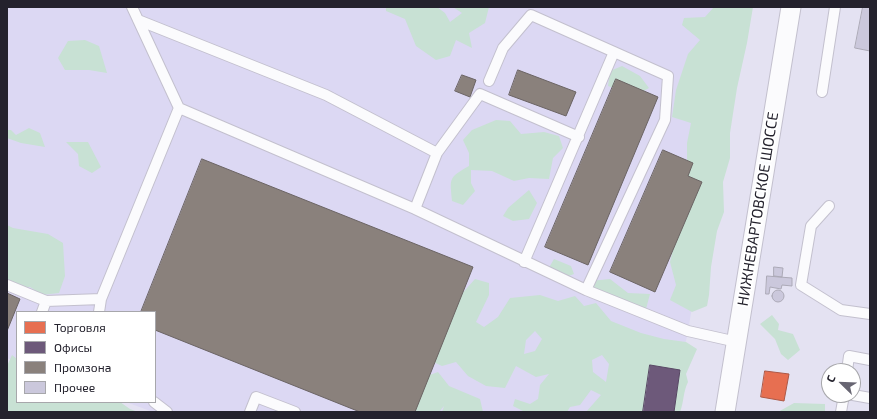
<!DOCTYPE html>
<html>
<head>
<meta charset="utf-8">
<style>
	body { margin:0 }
	#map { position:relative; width:877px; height:419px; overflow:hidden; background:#e4e2f2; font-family:"Exo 2",sans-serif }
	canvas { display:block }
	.frame { position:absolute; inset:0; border:8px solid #24222d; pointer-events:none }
	.legend { position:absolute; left:16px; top:311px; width:140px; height:92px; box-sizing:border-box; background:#fff; border:1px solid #a7a7ab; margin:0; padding:5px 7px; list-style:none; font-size:12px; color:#24222d }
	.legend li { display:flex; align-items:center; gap:8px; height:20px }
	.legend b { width:20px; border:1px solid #a7a7ab }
	.north { position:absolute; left:821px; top:363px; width:40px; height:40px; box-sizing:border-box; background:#fff; border:1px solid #a7a7ab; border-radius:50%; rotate:293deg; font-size:11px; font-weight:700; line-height:16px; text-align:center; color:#24222d }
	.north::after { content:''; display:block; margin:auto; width:14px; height:18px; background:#676572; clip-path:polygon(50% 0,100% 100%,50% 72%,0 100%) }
</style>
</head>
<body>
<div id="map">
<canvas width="877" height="419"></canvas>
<div class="frame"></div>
<ul class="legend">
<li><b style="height:11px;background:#e76f51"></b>Торговля</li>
<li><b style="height:11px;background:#6d597a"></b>Офисы</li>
<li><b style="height:11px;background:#8a817c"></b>Промзона</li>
<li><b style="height:11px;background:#cbc8dc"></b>Прочее</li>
</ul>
<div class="north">С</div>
</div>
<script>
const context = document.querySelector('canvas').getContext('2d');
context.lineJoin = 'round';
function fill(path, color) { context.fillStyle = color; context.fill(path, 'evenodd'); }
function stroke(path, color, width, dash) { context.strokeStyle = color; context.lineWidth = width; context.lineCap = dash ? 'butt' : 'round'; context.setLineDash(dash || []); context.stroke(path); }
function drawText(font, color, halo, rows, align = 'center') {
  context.font = font + ' "Exo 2",sans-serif'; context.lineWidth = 4; context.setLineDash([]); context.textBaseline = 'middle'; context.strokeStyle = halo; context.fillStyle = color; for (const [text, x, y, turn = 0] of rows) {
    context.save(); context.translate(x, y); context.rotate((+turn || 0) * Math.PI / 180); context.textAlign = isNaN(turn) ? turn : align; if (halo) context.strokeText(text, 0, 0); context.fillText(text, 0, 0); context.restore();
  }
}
fill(new Path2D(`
	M7,7H742L688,331L680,370L650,365L643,412H153L126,402H155V312H17V362L7,358Z`), '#dcd8f3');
fill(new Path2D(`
	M386,7H437L445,13L450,22L462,13L453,7H489L485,23L469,33L472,48L456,40L450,56L436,60L416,46L405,19L386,11Z
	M714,7H753L747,43L737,88L730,133V158L723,182L724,212L717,231L711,267L709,295L707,306L692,312L670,300L676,285L670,262L687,192V143L691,123L672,117L676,90L688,54L700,40L682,25L684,18L705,17Z
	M85,40L99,46L107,73L89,70H65L58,58L68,41Z
	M622,66L640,76L649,88L635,96L608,86L610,71Z
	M496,120L510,121L521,134L544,132L559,136L563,148L553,158L549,179L529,178L514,181L492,171L471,170V183L475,191L463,205L452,201C450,178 448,178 469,166V153L463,140L472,130Z
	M29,128L40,133L45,147L21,143L7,138V130H11L16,135Z
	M66,142H88L101,167L92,173L79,166L78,154Z
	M529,190L537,203L529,219L513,221L503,216L508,208Z
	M7,225L13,228L48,234L63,243L65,276L59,293L42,295L30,287L7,289Z
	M554,259L571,266L574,274L558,280L547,271Z
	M475,279L489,283V295L476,322L484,327L498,317L510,298L540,295L558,301L575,296L584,306L596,303L611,321L641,333L664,339L686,342L697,349L686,374L688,382C683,392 684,402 680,412H674L680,370L650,365L643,412H586L601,395L591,390L580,405L570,407L567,412H525L513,406L515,399L530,404L538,399L540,385L549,374L536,377L516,366L505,388L486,386L468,376L456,362L442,366L429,360L459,297ZM535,331L542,339L535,351L524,354L526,340ZM602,355L609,364L606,382L593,372L592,360Z
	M610,279L628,293L650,294L646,309L601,299L590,281Z
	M772,315L779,324L778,330L793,334L800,350L788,360L781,354L775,339L760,324Z
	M12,355L17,359V402H120L130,409L138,412H7V366Z
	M438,372L449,386L480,399L483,412H442L444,406L439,412H412L427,376Z
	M794,403L825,404V412H778Z`), '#c8e1d4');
const shops = new Path2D(`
	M765,371L789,374L784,401L761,397Z`);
fill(shops, '#e76f51');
stroke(shops, '#ac5846', 1);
const offices = new Path2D(`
	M650,365L680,370L674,412H643Z`);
fill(offices, '#6d597a');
stroke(offices, '#574863', 1);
const industry = new Path2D(`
	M518,70L576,92L566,116L509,95Z
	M462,75L476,80L470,97L455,91Z
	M616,79L658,97L588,265L545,247Z
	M663,150L693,163L688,176L702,182L655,292L610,272Z
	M202,159L473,267L415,412H360L155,330V312H141Z
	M7,293L20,299L7,331Z`);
fill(industry, '#8a817c');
stroke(industry, '#6b6464', 1);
const building = new Path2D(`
	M863,7H870V51L855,48Z
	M774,267L783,268L782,277L774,276Z
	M767,276L792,278V286L782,285L781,289L770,287L769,294H766Z
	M772 296a6 6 0 1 1 12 0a6 6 0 1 1-12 0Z`);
fill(building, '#cbc8dc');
stroke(building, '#aba9b6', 1);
const service = new Path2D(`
	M132,7L179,108L415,209L586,290L688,331L737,342
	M138,20L326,95L437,153L480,94L579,137
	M489,81L503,48L531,15L668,76L665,120L586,290
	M822,92L835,7
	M829,206L811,226L801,285L841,310L870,314
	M415,209L437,153
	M524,262L614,52
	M7,285L46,301L101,299
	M42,312L46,301
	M99,312L101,299L179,108
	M847,371L849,356L870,360
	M853,395L870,398
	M154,402L167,412
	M250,412L256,397L295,412
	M841,412L844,395`);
const minor = new Path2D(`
	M725,412L791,7`);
stroke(service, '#c3c0ce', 12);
stroke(minor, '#c3c0ce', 21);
stroke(service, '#fbfbfd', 10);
stroke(minor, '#fbfbfd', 19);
drawText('15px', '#24222d', '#fff', [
	["НИЖНЕВАРТОВСКОЕ ШОССЕ",758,209,-81]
]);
</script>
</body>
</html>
